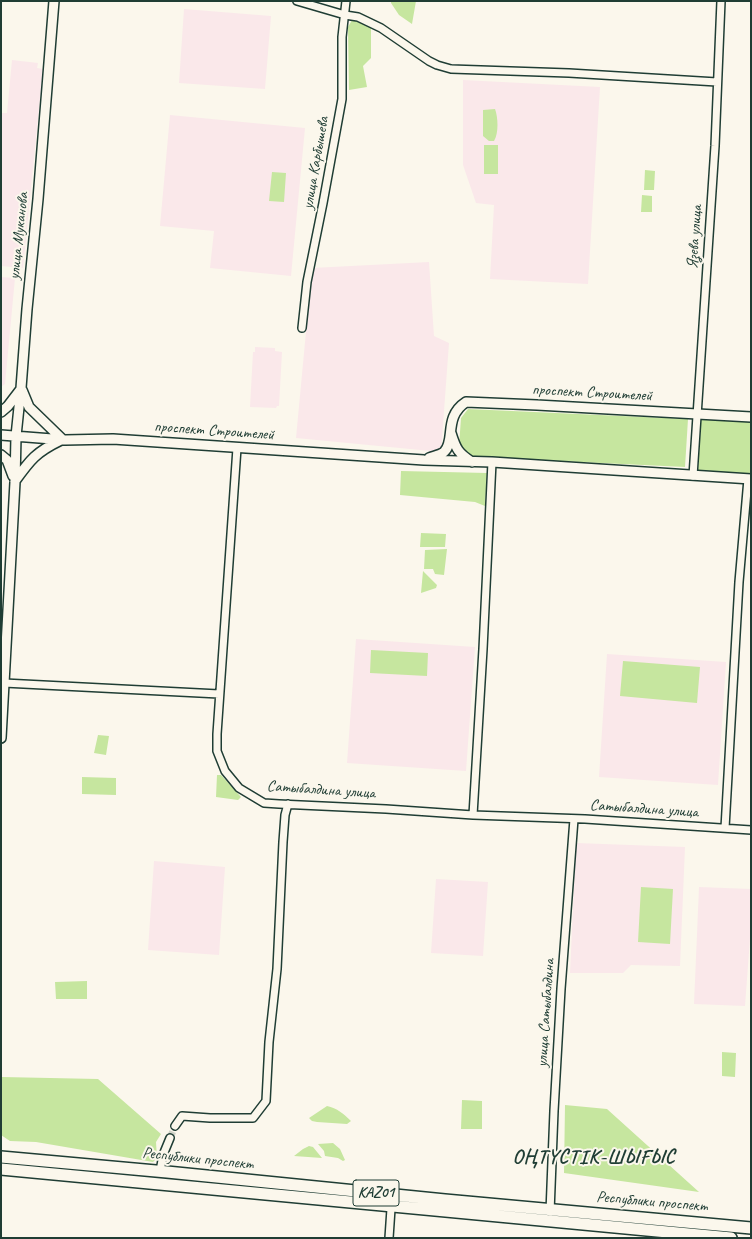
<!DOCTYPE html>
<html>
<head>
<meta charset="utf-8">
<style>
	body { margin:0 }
	#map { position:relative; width:752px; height:1239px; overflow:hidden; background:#fbf7ec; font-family:Caveat,sans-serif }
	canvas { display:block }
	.frame { position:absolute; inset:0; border:2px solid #1f3d34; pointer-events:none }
</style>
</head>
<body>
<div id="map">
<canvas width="752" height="1239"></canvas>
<div class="frame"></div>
</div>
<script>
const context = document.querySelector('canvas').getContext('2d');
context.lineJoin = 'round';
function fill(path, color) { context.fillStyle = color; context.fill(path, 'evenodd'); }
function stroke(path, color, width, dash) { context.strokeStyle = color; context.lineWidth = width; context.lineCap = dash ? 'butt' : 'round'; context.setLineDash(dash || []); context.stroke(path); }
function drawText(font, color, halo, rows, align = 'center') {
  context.font = font + ' Caveat,sans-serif'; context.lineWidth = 4; context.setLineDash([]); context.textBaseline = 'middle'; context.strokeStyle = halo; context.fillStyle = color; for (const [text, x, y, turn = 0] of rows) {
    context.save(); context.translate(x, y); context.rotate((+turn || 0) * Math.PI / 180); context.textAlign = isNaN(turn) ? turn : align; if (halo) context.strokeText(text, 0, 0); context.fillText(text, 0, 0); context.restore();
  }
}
fill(new Path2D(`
	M184,9L271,16L265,89L179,83Z
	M12,60L38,63L37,68L43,69L23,268L1,266V113H7Z
	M463,80L600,87L588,284L490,279L494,205L476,203L463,165Z
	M170,115L305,128L291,276L210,268L214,231L160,226Z
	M429,262L434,336L449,343L441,452L296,438L312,268Z
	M1,277L15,278L5,384L1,387Z
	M255,347L275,348V351L282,352L279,406H277L276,408L250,407L253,352H255Z
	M356,639L475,647L466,771L347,763Z
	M607,654L726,662L718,785L599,777Z
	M576,843L685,847L680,966L631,965L623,973H570Z
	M154,861L225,867L219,955L148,950Z
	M436,879L488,882L483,956L431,953Z
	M699,887L751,889V925L745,1006L694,1004Z`), '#fae8ea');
fill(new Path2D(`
	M391,1H416L412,24L399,15L391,3Z
	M352,20L364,24L371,28V58L363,66L367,87L349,90L348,27Z
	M495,109C498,117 499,133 494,141H489L483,136V110Z
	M484,145H498V174H484Z
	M645,170L655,171L654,190H644Z
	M272,172L286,173L284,202L269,201Z
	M642,195L652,196V212H641Z
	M468,409L688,419L685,467L474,457L464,453L459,446L461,418Z
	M701,419L751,422V475L698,472Z
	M401,471L487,473L485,506L475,502L400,495Z
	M421,533L446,534L445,547H420Z
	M447,549L444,575L435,574L433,569H424L425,550Z
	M423,571L437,585L436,588L421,593Z
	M371,650L428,653L427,676L370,673Z
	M623,661L700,667L697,703L620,696Z
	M98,735L109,736L106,755L94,753Z
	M217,775H221L241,797L238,800L216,797Z
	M82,777L116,778V795L82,794Z
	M641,887L673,889L670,944L638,942Z
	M87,981V999H56L55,982Z
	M722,1052L736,1053L735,1077L722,1076Z
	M2,1077L98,1079L161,1134L156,1142L157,1158L153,1162L36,1142L10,1141L1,1135Z
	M462,1100L482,1101V1129H461Z
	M565,1105L607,1109L699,1192L564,1173Z
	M327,1106C337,1108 344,1114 351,1121L347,1124L317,1122L312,1121L309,1118Z
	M333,1143L340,1149L345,1160L343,1161L338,1158L325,1156L324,1151L318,1144Z
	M309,1146L313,1147L322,1158L294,1156L303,1149Z
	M1,1161L384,1198V1200L1,1164Z`), '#c6e69f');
stroke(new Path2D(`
	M170,1138L175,1126`), '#cfd2c7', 7, [7, 3.5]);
const minor = new Path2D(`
	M297,1L345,15L358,17L381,28L429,61L437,65L451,69L569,73L717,82
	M302,328L307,282L323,203L342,99V37L346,1
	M237,448L217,734V751L225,771L239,788L264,803L279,804L386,809L473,815L585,819L751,830
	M693,476L715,146L721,1
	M4,683L219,694
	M473,815L483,649L492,462
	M725,828L739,582L748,479
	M175,1126L182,1116L210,1118H253L266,1101L269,1042L277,969L283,842L285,815L288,804
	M160,1171L163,1155L170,1138
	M550,1212L554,1111L561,989L574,819
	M389,1238L392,1194`);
const major = new Path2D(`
	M22,390L29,407L62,439
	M1,412L8,406L21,389
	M451,433C456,449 458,453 472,462
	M1,435L65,440L113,439L424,460L492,462L751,479
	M1,455L7,460L13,476
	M429,458C434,456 440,455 444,452C456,441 443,417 466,402L537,405L751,417
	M15,481C30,460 36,452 61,440
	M1,738L15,482L16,436L21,388L27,309L38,199L54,1`);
const highway = new Path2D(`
	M1,1157L167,1172L445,1200L751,1228
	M1,1169L731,1238`);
stroke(minor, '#1f3d34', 10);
stroke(major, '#1f3d34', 12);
stroke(highway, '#1f3d34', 14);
stroke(minor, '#fbf7ec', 7);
stroke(major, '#fbf7ec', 9);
stroke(highway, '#fbf7ec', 11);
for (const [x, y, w] of [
	[376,1193,46]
]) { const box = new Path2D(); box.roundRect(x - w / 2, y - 13, w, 26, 3); context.fillStyle = '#fbf7ec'; context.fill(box); stroke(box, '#1f3d34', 1); }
drawText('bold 15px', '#1f3d34', null, [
	["KАZ01",376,1193]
]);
drawText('16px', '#1f3d34', '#fbf7ec', [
	["улица Карбышева",316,163,-80],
	["улица Муканова",19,236,-84],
	["Язева улица",695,237,-86],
	["проспект Строителей",592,393,3],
	["проспект Строителей",214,431,4],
	["Сатыбалдина улица",321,790,4],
	["Сатыбалдина улица",644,809,4],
	["улица Сатыбалдина",546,1013,-86],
	["Республики проспект",198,1159,6],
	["Республики проспект",652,1202,5]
]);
context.letterSpacing = '1px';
drawText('bold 20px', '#1f3d34', '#fbf7ec', [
	["ОҢТҮСТІК-ШЫҒЫС",594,1158]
]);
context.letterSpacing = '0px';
</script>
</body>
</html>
